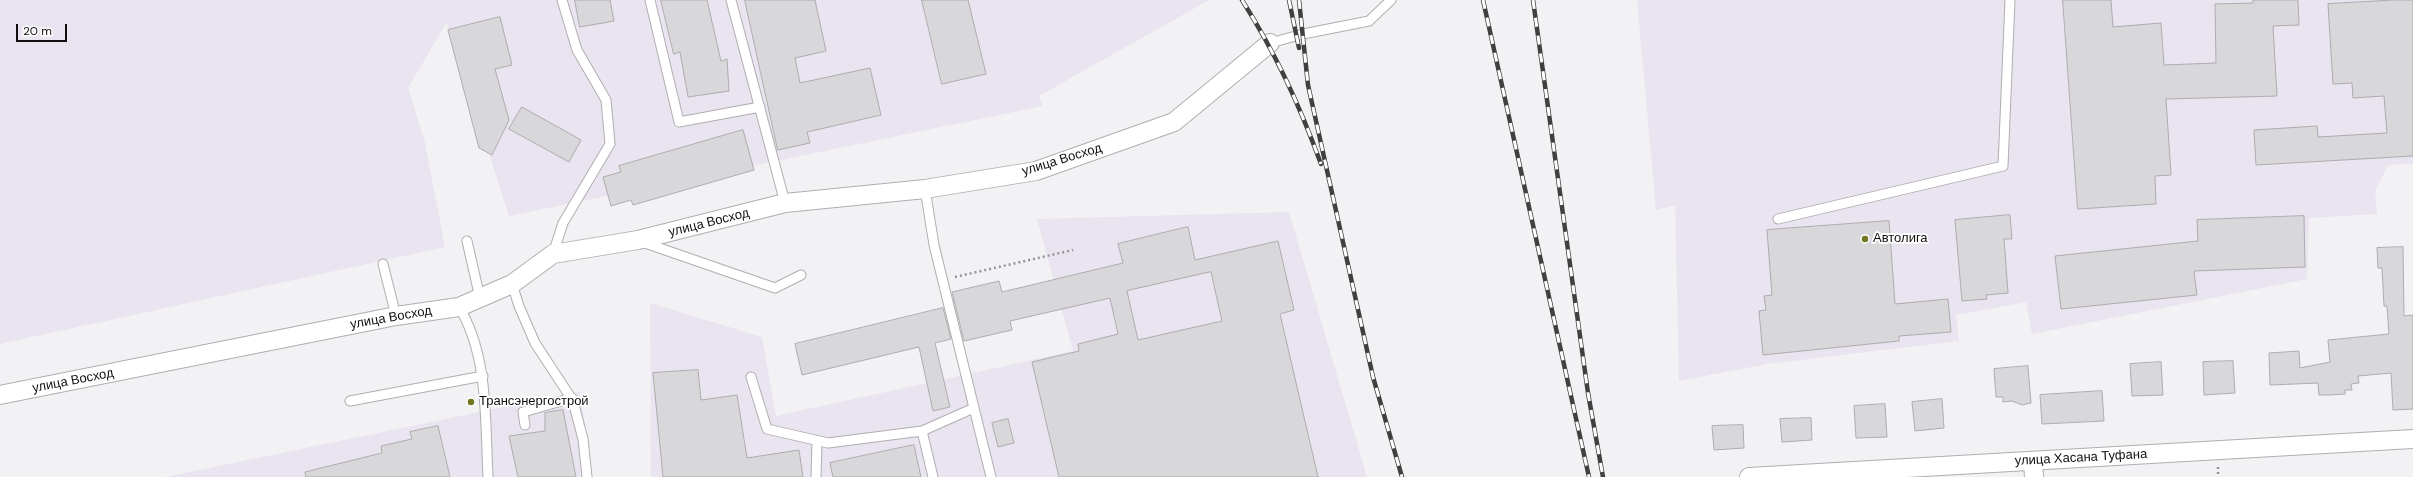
<!DOCTYPE html>
<html>
<head>
<meta charset="utf-8">
<style>
	body { margin:0 }
	#map { position:relative; width:2413px; height:477px; overflow:hidden; background:#f2f1f4; font-family:"DM Sans",sans-serif }
	canvas { display:block }
	.scale { position:absolute; left:16px; top:24px; width:51px; height:18px; box-sizing:border-box; border:2px solid #100f10; border-top:0; padding-left:5px; font-size:12px; line-height:14px; white-space:nowrap; color:#100f10; -webkit-text-stroke:3px #fff; paint-order:stroke }
</style>
</head>
<body>
<div id="map">
<canvas width="2413" height="477"></canvas>
<div class="scale">20 m</div>
</div>
<script>
const context = document.querySelector('canvas').getContext('2d');
context.lineJoin = 'round';
function fill(path, color) { context.fillStyle = color; context.fill(path, 'evenodd'); }
function stroke(path, color, width, dash) { context.strokeStyle = color; context.lineWidth = width; context.lineCap = dash ? 'butt' : 'round'; context.setLineDash(dash || []); context.stroke(path); }
function drawText(font, color, halo, rows, align = 'center') {
  context.font = font + ' "DM Sans",sans-serif'; context.lineWidth = 3.5; context.setLineDash([]); context.textBaseline = 'middle'; context.strokeStyle = halo; context.fillStyle = color; for (const [text, x, y, turn = 0] of rows) {
    context.save(); context.translate(x, y); context.rotate((+turn || 0) * Math.PI / 180); context.textAlign = isNaN(turn) ? turn : align; if (halo) context.strokeText(text, 0, 0); context.fillText(text, 0, 0); context.restore();
  }
}
fill(new Path2D(`
	M0,0H1209L1039,96L1043,106L509,216L447,22L408,88L425,143L445,247L0,344Z
	M1637,0H2413V164L2388,165L2375,191L2377,214L2309,218L2307,279L2032,334L2026,302L1956,315L1959,341L1767,364L1679,381L1675,205L1656,210Z
	M1289,212L1367,477H651L650,303L762,337L776,416L1073,351L1037,219Z
	M580,391L592,477H166Z`), '#e9e4ef');
const building = new Path2D(`
	M575,0H610L614,21L580,27Z
	M661,0H707L721,61L727,59L729,91L688,97L680,52L674,54Z
	M745,0H815L826,51L795,58L800,83L870,68L881,115L807,132L810,143L778,150Z
	M922,0H968L986,74L942,84Z
	M2063,0H2111L2113,27L2161,23L2164,65L2216,63L2215,4L2253,3V0H2298L2299,25L2273,26L2277,96L2166,99L2171,175L2155,176L2156,204L2078,209Z
	M2394,0H2413V156L2256,165L2254,130L2317,126L2318,137L2387,133L2384,96L2353,98L2352,83L2333,84L2328,4Z
	M500,17L512,65L495,69L509,120L492,155L479,148L448,30Z
	M522,107L581,140L569,162L509,129Z
	M743,130L754,170L633,205L631,200L611,206L603,177L621,172L619,166Z
	M2010,215L2012,239H2004L2008,293L1986,295L1987,299L1962,301L1955,220Z
	M2304,216L2305,267L2194,271L2197,295L2061,309L2055,256L2198,241L2197,220Z
	M1889,221L1895,304L1948,299L1951,332L1899,336V341L1763,355L1759,311L1766,310L1764,296L1772,295L1767,230Z
	M1188,227L1195,260L1278,241L1294,310L1280,314L1318,477H1059L1032,362L1079,351L1078,344L1118,334L1110,298L1010,321L1012,330L964,341L952,292L999,281L1002,292L1123,263L1118,244ZM1211,272L1222,321L1138,340L1127,291Z
	M2403,247L2404,316L2413,315V409L2393,410L2391,373L2358,376L2359,383L2351,384L2352,390H2345V394L2331,395H2319L2318,383L2270,385L2269,353L2299,351L2300,368L2330,362L2328,340L2389,334L2387,306H2384L2382,268H2378L2377,248Z
	M943,308L951,339L935,343L950,407L933,411L919,347L802,375L795,344Z
	M2233,361L2235,393L2204,395L2203,362Z
	M2161,362L2163,395L2132,396L2130,364Z
	M2028,366L2031,403L2022,405L2012,401L2003,402V397H1996L1994,369Z
	M698,370L701,400L737,395L747,458L799,450L803,477H663L653,373Z
	M2102,391L2104,421L2042,424L2040,395Z
	M1942,399L1944,428L1915,431L1912,402Z
	M1885,404L1887,437L1856,438L1854,406Z
	M563,410L576,477H518L509,436L545,431V413Z
	M1811,418L1812,440L1782,442L1780,419Z
	M1008,419L1014,443L998,447L992,423Z
	M1743,425L1744,448L1714,450L1712,426Z
	M438,426L450,477H306L305,472L382,453L381,446L412,439L410,432Z
	M914,445L921,477H833L830,463Z`);
fill(building, '#d8d7da');
stroke(building, '#adacae', 1);
const lane = new Path2D(`
	M650,0L679,122L760,107
	M731,0L785,203
	M1270,43L1303,34L1369,21L1391,0
	M925,189L934,245L991,477
	M1778,219L2003,166L2010,0
	M467,241L480,298
	M642,242L775,288L801,275
	M553,254L563,223L610,144L606,100L577,50L562,0
	M383,264L396,316
	M512,284L519,306L535,343L573,401L583,439L587,477
	M459,307C489,356 485,422 488,477
	M751,377L767,429L828,443L922,431L974,408
	M350,401L483,376
	M525,425L523,412L572,398
	M922,431L933,477
	M816,477L817,441`);
const street = new Path2D(`
	M0,395L396,316L459,307L512,284L553,254L638,240L785,203L925,189L1036,171L1174,122L1270,43
	M2033,461L2034,477
	M1749,477L2413,439`);
stroke(lane, '#afaeb1', 11);
stroke(street, '#afaeb1', 20);
stroke(new Path2D(`
	M955,277L1073,250
	M2218,467V477`), '#959497', 2.5, [2, 3]);
stroke(lane, '#fff', 9);
stroke(street, '#fff', 18);
const rail = new Path2D(`
	M1242,0C1276,54 1299,104 1321,164
	M1289,0L1299,48
	M1299,0L1308,85L1373,377L1402,477
	M1483,0L1589,477
	M1533,0L1588,393L1603,477`);
stroke(rail, '#414041', 4.5);
stroke(rail, '#fff', 3, [9]);
for (const [x, y, r, color] of [
	[1865,239,4,"#71761f"],
	[471,402,4,"#71761f"]
]) { const dot = new Path2D(); dot.arc(x, y, r, 0, 2 * Math.PI); context.fillStyle = color; context.fill(dot); stroke(dot, '#fff', 1.5); }
drawText('13px', '#100f10', '#fff', [
	["улица Восход",1062,160,-17],
	["улица Восход",709,223,-14],
	["улица Восход",391,318,-10],
	["улица Восход",73,381,-11],
	["улица Хасана Туфана",2081,458,-3]
]);
drawText('13px', '#100f10', '#fff', [
	["Автолига",1873,239],
	["Трансэнергострой",479,402]
], 'left');
</script>
</body>
</html>
